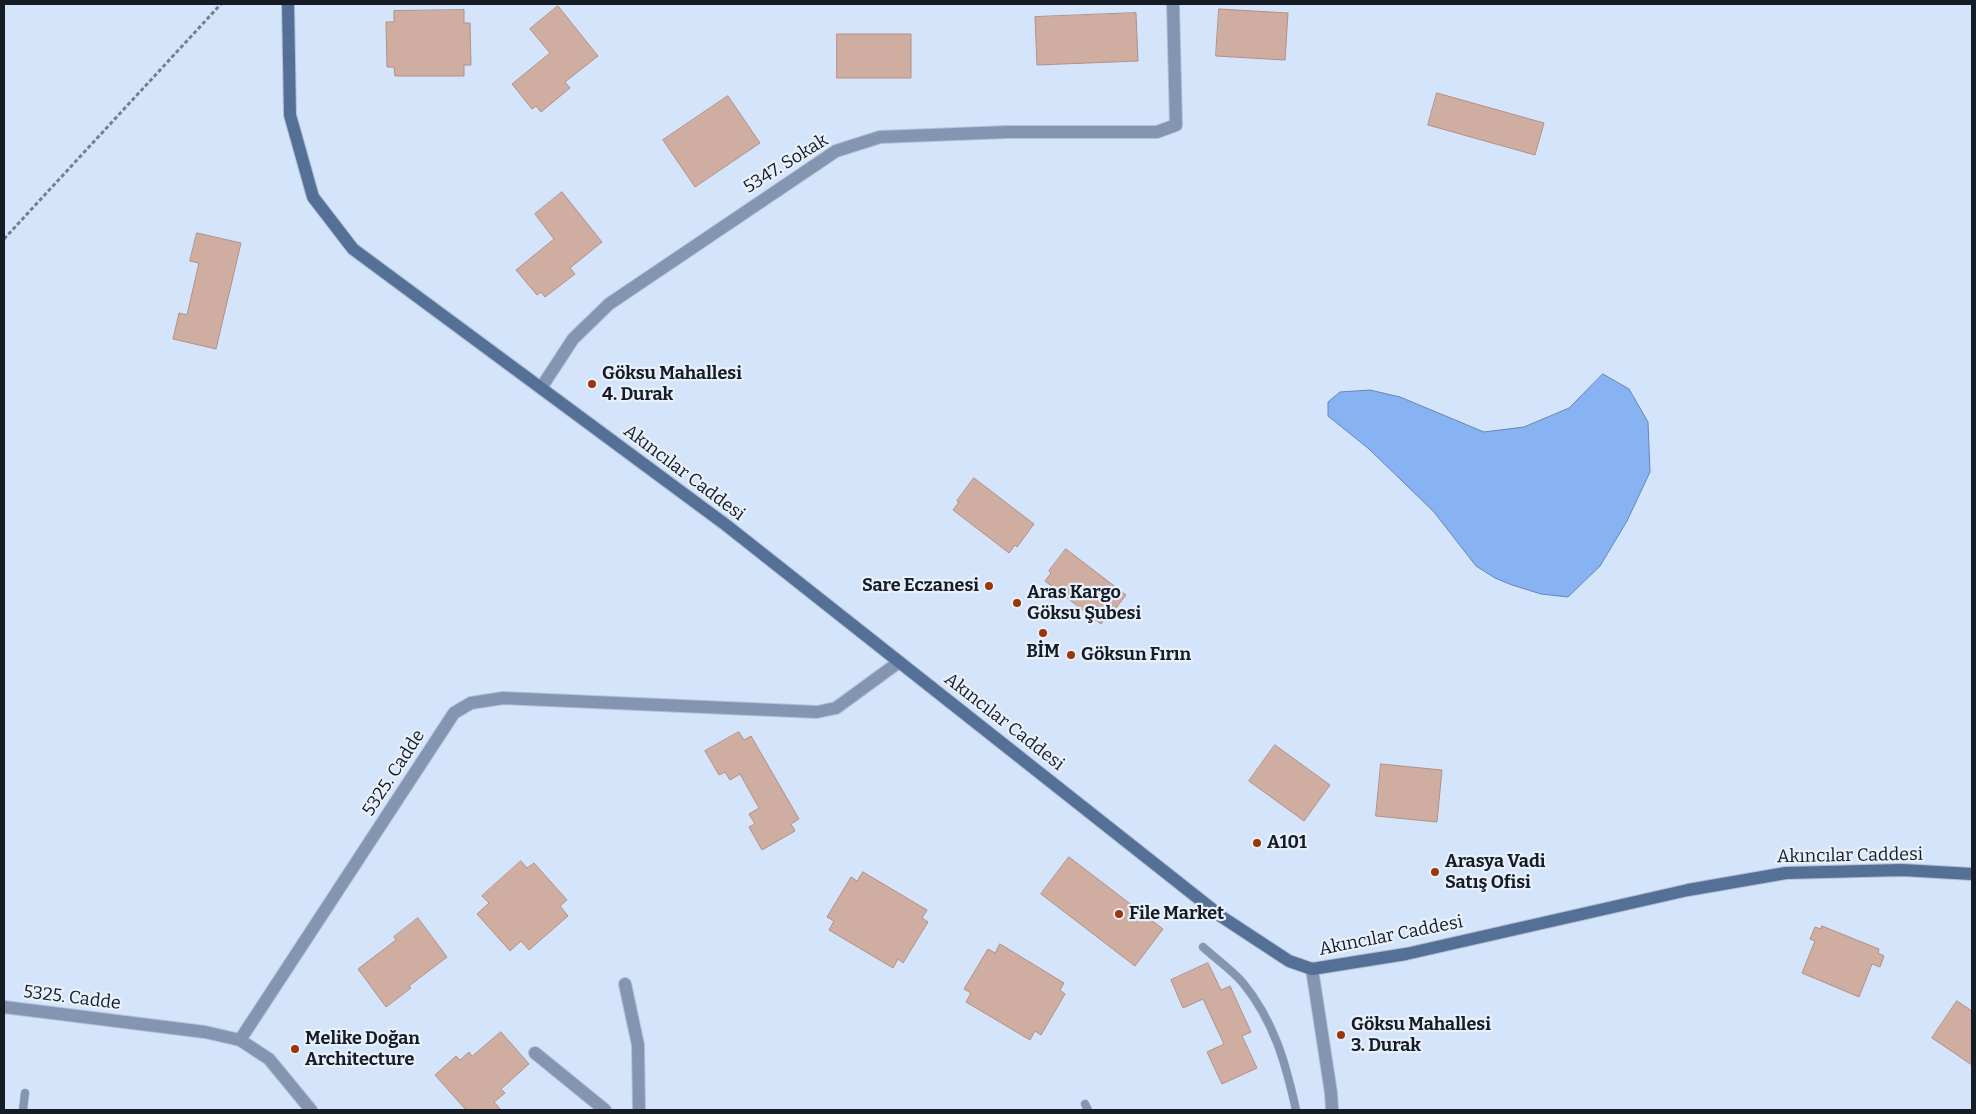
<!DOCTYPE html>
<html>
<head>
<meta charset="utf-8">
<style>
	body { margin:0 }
	#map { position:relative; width:1976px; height:1114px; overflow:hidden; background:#d4e4fa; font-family:Bitter,serif }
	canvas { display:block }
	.frame { position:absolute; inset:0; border:5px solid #151c26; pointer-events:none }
</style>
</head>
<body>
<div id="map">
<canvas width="1976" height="1114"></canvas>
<div class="frame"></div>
</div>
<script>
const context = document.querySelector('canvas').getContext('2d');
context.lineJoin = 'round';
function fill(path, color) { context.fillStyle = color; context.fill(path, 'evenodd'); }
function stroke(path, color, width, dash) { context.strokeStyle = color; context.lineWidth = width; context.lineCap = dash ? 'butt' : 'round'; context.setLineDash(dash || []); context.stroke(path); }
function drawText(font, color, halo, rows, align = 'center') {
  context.font = font + ' Bitter,serif'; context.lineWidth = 4.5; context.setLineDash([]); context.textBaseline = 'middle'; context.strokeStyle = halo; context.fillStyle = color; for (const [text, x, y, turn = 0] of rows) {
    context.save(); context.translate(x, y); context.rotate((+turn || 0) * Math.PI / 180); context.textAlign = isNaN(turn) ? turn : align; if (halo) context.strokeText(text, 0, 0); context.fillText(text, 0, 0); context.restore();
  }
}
const water = new Path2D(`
	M1603,374L1629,389L1648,422L1650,472L1627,521L1600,566L1568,597L1541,594L1512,585L1495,578L1476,566L1434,512L1369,449L1328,416V402L1340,392L1370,390L1400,397L1484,432L1524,427L1569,408Z`);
fill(water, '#88b3f2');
stroke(water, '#6686b5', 1);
const building = new Path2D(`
	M558,6L598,56L565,82L570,88L541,112L536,106L532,109L512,84L550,53L530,29Z
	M1219,9L1288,13L1285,60L1216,56Z
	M464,10V23H470L471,65H464V76H395L394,67H387L386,22H394V11Z
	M1136,13L1138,61L1037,65L1035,17Z
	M837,34H911V78H837Z
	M1437,93L1544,123L1535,155L1428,125Z
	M728,96L760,143L695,187L663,140Z
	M562,192L602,242L570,268L575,274L545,297L541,292L537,295L516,270L554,239L535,214Z
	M197,233L241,243L216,349L173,339L179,313L187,315L199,263L190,261Z
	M974,478L1034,524L1017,547L1015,545L1009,553L953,510L959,502L957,501Z
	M1066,549L1126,595L1109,617L1107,616L1101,624L1045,581L1051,573L1049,571Z
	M739,732L744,740L751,736L799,819L791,824L795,831L762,850L749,827L755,824L749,814L759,808L740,774L730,780L725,772L719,775L705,751Z
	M1275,745L1330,785L1304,821L1249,781Z
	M1381,764L1442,770L1437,822L1376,816Z
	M1069,857L1163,929L1135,966L1041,894Z
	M521,861L527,868L534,863L567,900L560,906L568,916L529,950L521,941L510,951L477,914L489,903L482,896Z
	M863,872L927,910L922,918L928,922L903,963L898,959L893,968L829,930L834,921L827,917L851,877L857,881Z
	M418,918L447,957L409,986L411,988L386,1007L358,969L396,940L394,937Z
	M1822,926L1879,949L1878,953L1884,956L1880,967L1872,964L1859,997L1802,973L1815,941L1810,939L1815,927L1821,929Z
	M1000,944L1064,983L1060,990L1065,994L1041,1035L1035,1031L1030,1040L966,1002L971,993L964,989L988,949L995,953Z
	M1208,963L1221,990L1230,986L1251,1032L1242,1036L1257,1068L1222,1084L1207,1052L1224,1044L1203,999L1183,1008L1171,980Z
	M1957,1001L1972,1011V1065L1932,1038Z
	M501,1032L529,1064L501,1089L505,1093L494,1102L501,1110H466L435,1075L456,1056L460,1060L469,1052L472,1056Z`);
fill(building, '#d0ada1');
stroke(building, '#b29085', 1);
const lane = new Path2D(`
	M1203,947C1216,959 1232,970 1243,983C1274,1021 1286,1064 1296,1110
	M1085,1104L1088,1110
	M23,1110L25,1093`);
const street = new Path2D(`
	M541,388L573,339L609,304L836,151L880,137L1008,132H1157L1176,125L1173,4
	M1312,969L1331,1093L1332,1110
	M625,984L638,1045L639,1110
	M4,1007L205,1032L240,1040L269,1059L311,1110
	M240,1040L454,713L471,703L503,698L817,712L836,708L899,662
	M535,1053L605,1110`);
const secondary = new Path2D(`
	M288,4L290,115L313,197L353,249L726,525L1222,917L1289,961L1312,969L1406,954L1688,890L1786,873L1902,870L1972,874`);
stroke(lane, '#b2c0d4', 9);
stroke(street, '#b2c0d4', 14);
stroke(secondary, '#b2c0d4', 14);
stroke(new Path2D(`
	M4,239L221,4`), '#747f8f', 3, [4, 2.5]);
stroke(lane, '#8395b1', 8);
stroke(street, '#8395b1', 12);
stroke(secondary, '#557097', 12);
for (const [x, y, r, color] of [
	[592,384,5,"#9b3608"],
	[989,586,5,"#9b3608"],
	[1017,603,5,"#9b3608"],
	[1043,633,5,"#9b3608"],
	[1071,655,5,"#9b3608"],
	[1257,843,5,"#9b3608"],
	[1435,872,5,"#9b3608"],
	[1119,914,5,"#9b3608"],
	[1341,1035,5,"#9b3608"],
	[295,1049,5,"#9b3608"]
]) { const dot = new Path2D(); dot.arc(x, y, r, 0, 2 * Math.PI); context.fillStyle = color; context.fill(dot); stroke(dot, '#e8f0fc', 2); }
drawText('18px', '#151c26', '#e8f0fc', [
	["5347. Sokak",786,164,-32],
	["Akıncılar Caddesi",684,473,37],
	["Akıncılar Caddesi",1004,722,38],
	["5325. Cadde",394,773,-57],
	["Akıncılar Caddesi",1850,856,-1],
	["Akıncılar Caddesi",1391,936,-11],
	["5325. Cadde",72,998,7]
]);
drawText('bold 18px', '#151c26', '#e8f0fc', [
	["Göksu Mahallesi",602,374],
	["4. Durak",602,395],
	["Sare Eczanesi",979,586,"right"],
	["Aras Kargo",1027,593],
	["Göksu Şubesi",1027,614],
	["BİM",1043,652,"center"],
	["Göksun Fırın",1081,655],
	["A101",1267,843],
	["Arasya Vadi",1445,862],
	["Satış Ofisi",1445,883],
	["File Market",1129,914],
	["Göksu Mahallesi",1351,1025],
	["3. Durak",1351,1046],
	["Melike Doğan",305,1039],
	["Architecture",305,1060]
], 'left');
</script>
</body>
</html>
